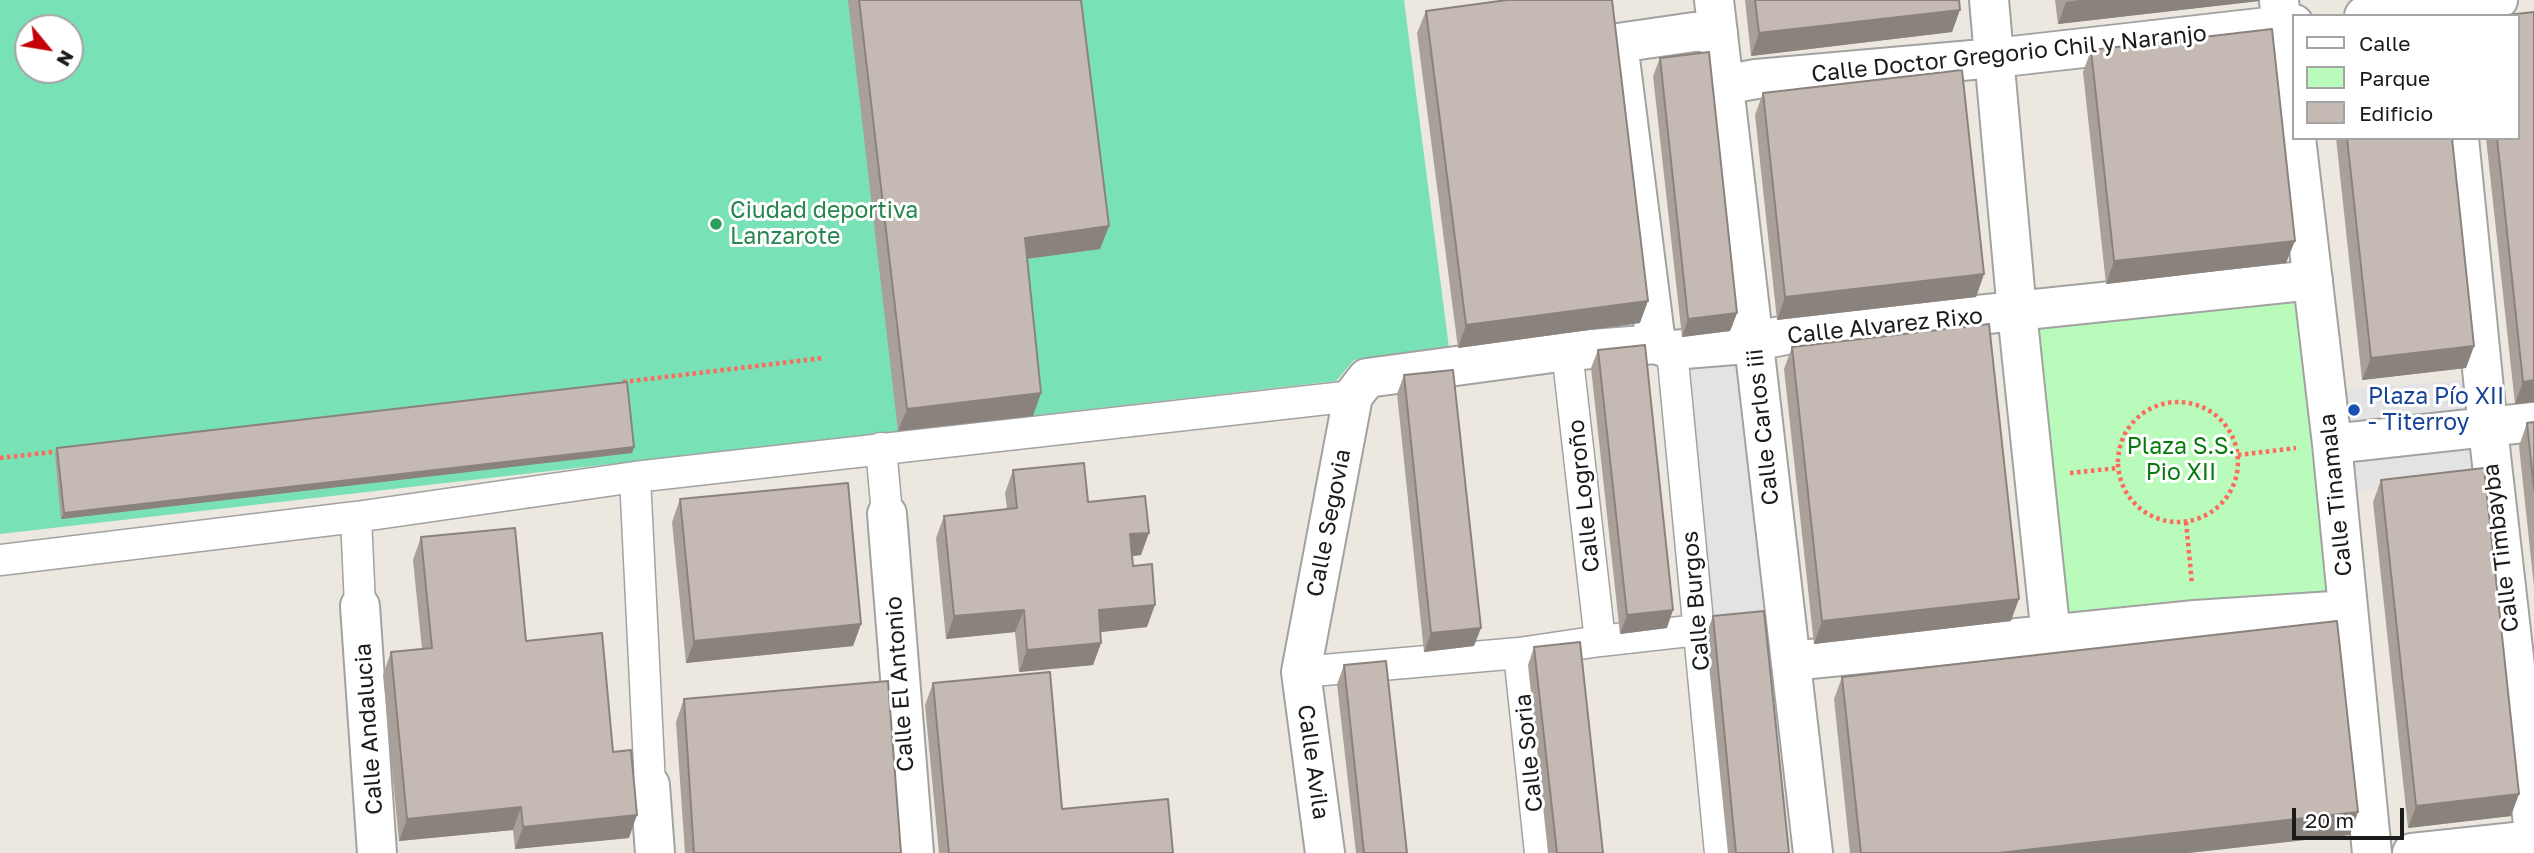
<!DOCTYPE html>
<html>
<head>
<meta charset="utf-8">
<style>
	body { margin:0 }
	#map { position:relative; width:2534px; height:853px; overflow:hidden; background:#ede8df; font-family:"Golos Text",sans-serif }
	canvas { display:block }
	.legend { position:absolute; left:2292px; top:14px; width:228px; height:126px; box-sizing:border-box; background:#fff; border:2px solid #a4a4a4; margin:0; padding:9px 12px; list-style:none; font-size:21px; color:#1b1b1b }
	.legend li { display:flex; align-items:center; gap:14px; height:35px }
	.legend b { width:35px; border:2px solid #a4a4a4 }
	.north { position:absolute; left:14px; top:14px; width:70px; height:70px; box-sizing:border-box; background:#fff; border:2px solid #a4a4a4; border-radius:50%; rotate:120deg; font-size:19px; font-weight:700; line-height:28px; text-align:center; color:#1b1b1b }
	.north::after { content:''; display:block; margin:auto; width:24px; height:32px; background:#c50007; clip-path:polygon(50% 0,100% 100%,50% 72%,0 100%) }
	.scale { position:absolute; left:2292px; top:808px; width:112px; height:32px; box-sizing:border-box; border:4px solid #1b1b1b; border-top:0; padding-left:9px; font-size:21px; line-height:24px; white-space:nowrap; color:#1b1b1b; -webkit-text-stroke:5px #fff; paint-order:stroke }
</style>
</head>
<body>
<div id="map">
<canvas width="2534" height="853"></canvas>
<ul class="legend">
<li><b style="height:9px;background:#fff"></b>Calle</li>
<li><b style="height:19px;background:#b8fbbb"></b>Parque</li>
<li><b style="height:19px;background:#c5bab3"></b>Edificio</li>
</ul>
<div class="north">N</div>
<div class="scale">20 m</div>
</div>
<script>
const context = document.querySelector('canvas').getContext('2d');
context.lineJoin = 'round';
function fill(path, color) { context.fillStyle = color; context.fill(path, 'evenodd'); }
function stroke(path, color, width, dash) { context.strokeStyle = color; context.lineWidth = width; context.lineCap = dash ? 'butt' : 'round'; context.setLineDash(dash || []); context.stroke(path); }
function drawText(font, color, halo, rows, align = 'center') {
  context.font = font + ' "Golos Text",sans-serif'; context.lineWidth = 6; context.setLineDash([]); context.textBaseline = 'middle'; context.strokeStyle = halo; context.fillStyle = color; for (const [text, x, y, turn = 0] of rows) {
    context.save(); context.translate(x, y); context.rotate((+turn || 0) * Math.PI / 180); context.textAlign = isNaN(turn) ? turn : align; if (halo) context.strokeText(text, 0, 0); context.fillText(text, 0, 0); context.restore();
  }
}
fill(new Path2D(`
	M2302,295L2333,597L2060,623L2028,324Z`), '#b8fbbb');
fill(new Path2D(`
	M0,0H1404L1449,348L1354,360L1336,381L0,534ZM28,28H70V70H28Z`), '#78e1b5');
fill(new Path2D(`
	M1748,350L1778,618L1706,623L1680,355Z
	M2472,379L2483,477L2345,493L2332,391Z`), '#e3e3e3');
const pedestrian = new Path2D(`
	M1672,350L1720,853
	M1567,351L1600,641
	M881,448L887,514
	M635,477L650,785
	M356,517L360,606
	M0,560L356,517L635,477L1353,396
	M1519,653L1540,853
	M1301,672L1519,653L1600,641L1698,630`);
const minor = new Path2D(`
	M1714,0L1813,853
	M1989,0L2017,312L2051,636
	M2279,1L2294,127
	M2364,16L2498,0
	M1724,85L1756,79L1995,58L2294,24
	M2296,138L2332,444L2372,853
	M2459,138L2488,429L2534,833
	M1656,344L1618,43L1694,32H1718
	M2332,444L2534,422
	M887,514L914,853
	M360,606L377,853
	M1791,661L2195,620L2348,610
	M650,785L655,853
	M1325,853L1301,672L1353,396L1367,378L1567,351L1656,344L1672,350L1734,345L1786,335L2313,280`);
const tertiary = new Path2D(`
	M2412,853L2534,840`);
stroke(pedestrian, '#a2a2a2', 33);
stroke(minor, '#a2a2a2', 42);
stroke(tertiary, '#a2a2a2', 42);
stroke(new Path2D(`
	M623,382L823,358
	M2118 462a60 60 0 1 1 120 0a60 60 0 1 1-120 0Z
	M2238,455L2296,448
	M0,458L62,451
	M2070,473L2118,468
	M2186,522L2192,584`), '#ff695e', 4.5, [3.5, 3.5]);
stroke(pedestrian, '#fff', 30);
stroke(minor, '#fff', 38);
stroke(tertiary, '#fff', 38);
fill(new Path2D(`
	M848,0H1081L1109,226L1100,249L1027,259L1033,416L898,431Z
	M1745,0H1959L1952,32L1751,56Z
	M2055,0H2259V1L2058,24Z
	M1426,11L1640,323L1458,348L1417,33Z
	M2091,50L2286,263L2106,284L2083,72Z
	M1660,58L1737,313L1730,331L1682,337L1653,76Z
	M1763,93L1984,274L1976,297L1777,320L1755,115Z
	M2336,138H2452L2474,346L2466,368L2362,380Z
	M2486,138H2518L2534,402L2515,404Z
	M1792,347L2011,621L1814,644L1784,369Z
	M1598,350L1667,628L1620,634L1591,368Z
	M1404,375L1474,646L1424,652L1397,394Z
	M2534,422V587L2519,446L2527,423Z
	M634,447L632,453L61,519L55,454L57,448Z
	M1013,470L1088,502L1141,555L1132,556L1133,566L1147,627L1101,632V643L1093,665L1019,672L1015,632L946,639L936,538L944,516L1007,509L1005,493Z
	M2381,480L2511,816L2408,828L2373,502Z
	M680,499L861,624L853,646L686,663L672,522Z
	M421,537L526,641L613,752L629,838L515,849L513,830L399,841L383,675L391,652L422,649L413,560Z
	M1713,616L1789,853H1728L1706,635Z
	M1534,647L1603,853H1548L1528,665Z
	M1344,665L1407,853H1356L1337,684Z
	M1842,677L2350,835L2188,853H1850L1834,699Z
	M933,683L1062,809L1173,853H939L925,705Z
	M684,699L901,853H685L676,722Z`), '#a9a09a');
fill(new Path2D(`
	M2080,0H2259V1L2058,24L2066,2Z
	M1960,10L1952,32L1751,56L1759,33Z
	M1109,226L1100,249L1017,260L1025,238Z
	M2295,241L2286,263L2106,284L2114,261Z
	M1984,274L1976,297L1777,320L1785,297Z
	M1648,301L1640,323L1458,348L1466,325Z
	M1737,313L1730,331L1682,337L1688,319Z
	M2474,346L2466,368L2362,380L2371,358Z
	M2534,380V402L2515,404L2523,382Z
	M1041,393L1033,416L898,431L907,409Z
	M634,447L632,453L61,519L64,513Z
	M1149,533L1141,555L1122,557L1130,534Z
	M2019,599L2011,621L1814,644L1822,621Z
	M1155,605L1147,627L1091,633L1099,610Z
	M1024,610L1015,632L946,639L954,616Z
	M1673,610L1667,628L1620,634L1627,615Z
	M861,624L853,646L686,663L694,641Z
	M1481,628L1474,646L1424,652L1431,633Z
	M1101,643L1093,665L1019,672L1027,650Z
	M2519,794L2511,816L2408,828L2416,806Z
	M521,807L513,830L399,841L407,819Z
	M2358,812L2350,835L2188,853H1999Z
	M637,815L629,838L515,849L523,827Z`), '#8a827d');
const building = new Path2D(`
	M859,0H1081L1109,226L1025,238L1041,393L907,409Z
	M1507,0H1612L1648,301L1466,325L1426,11Z
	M1755,0H1959L1960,10L1759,33Z
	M2534,12V380L2523,382L2497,138H2518V16H2498Z
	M2272,29L2295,241L2114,261L2091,50Z
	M1709,52L1737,313L1688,319L1660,58Z
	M1962,70L1984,274L1785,297L1763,93Z
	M2347,138H2452L2474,346L2371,358Z
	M1989,324L2019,599L1822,621L1792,347Z
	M1645,345L1673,610L1627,615L1598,350Z
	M1453,370L1481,628L1431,633L1404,375Z
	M627,382L634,447L64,513L57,448Z
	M2534,422V489L2527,423Z
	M1084,463L1088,502L1145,496L1149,533L1130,534L1133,566L1152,564L1155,605L1099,610L1101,643L1027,650L1024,610L954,616L944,516L1017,508L1013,470Z
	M2484,468L2519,794L2416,806L2381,480Z
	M848,483L861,624L694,641L680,499Z
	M515,528L526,641L602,633L613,752L631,750L637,815L523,827L521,807L407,819L391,652L432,648L421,537Z
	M1764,611L1789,853H1736L1713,616Z
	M2337,621L2358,812L1999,853H1861L1842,677Z
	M1580,642L1603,853H1557L1534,647Z
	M1386,661L1407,853H1364L1344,665Z
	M1050,672L1062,809L1168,799L1173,853H949L933,683Z
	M888,681L901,853H694L684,699Z`);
fill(building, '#c5bab3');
stroke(building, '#8a827d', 2);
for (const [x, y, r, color] of [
	[716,224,7,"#2e9e5b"],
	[2354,410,7,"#1a4fb4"]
]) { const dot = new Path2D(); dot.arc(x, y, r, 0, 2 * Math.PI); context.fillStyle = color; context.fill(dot); stroke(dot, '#fff', 2.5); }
drawText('23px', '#1b1b1b', '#fff', [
	["Calle Doctor Gregorio Chil y Naranjo",2009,54,-6],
	["Calle Alvarez Rixo",1885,326,-6],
	["Calle Carlos iii",1763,427,-96],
	["Calle Tinamala",2336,495,-96],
	["Calle Logroño",1584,496,-96],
	["Calle Segovia",1329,523,-79],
	["Calle Timbayba",2501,548,-97],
	["Calle Burgos",1696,601,-95],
	["Calle El Antonio",900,684,-94],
	["Calle Andalucia",369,729,-94],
	["Calle Soria",1529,753,-96],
	["Calle Avila",1313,762,82]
]);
drawText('23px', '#27864d', '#fff', [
	["Ciudad deportiva",730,211],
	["Lanzarote",730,237]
], 'left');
drawText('23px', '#164399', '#fff', [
	["Plaza Pío XII",2368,397],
	["- Titerroy",2368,423]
], 'left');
drawText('23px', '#067b0c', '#fff', [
	["Plaza S.S.",2181,447],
	["Pio XII",2181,473]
]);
</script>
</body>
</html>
